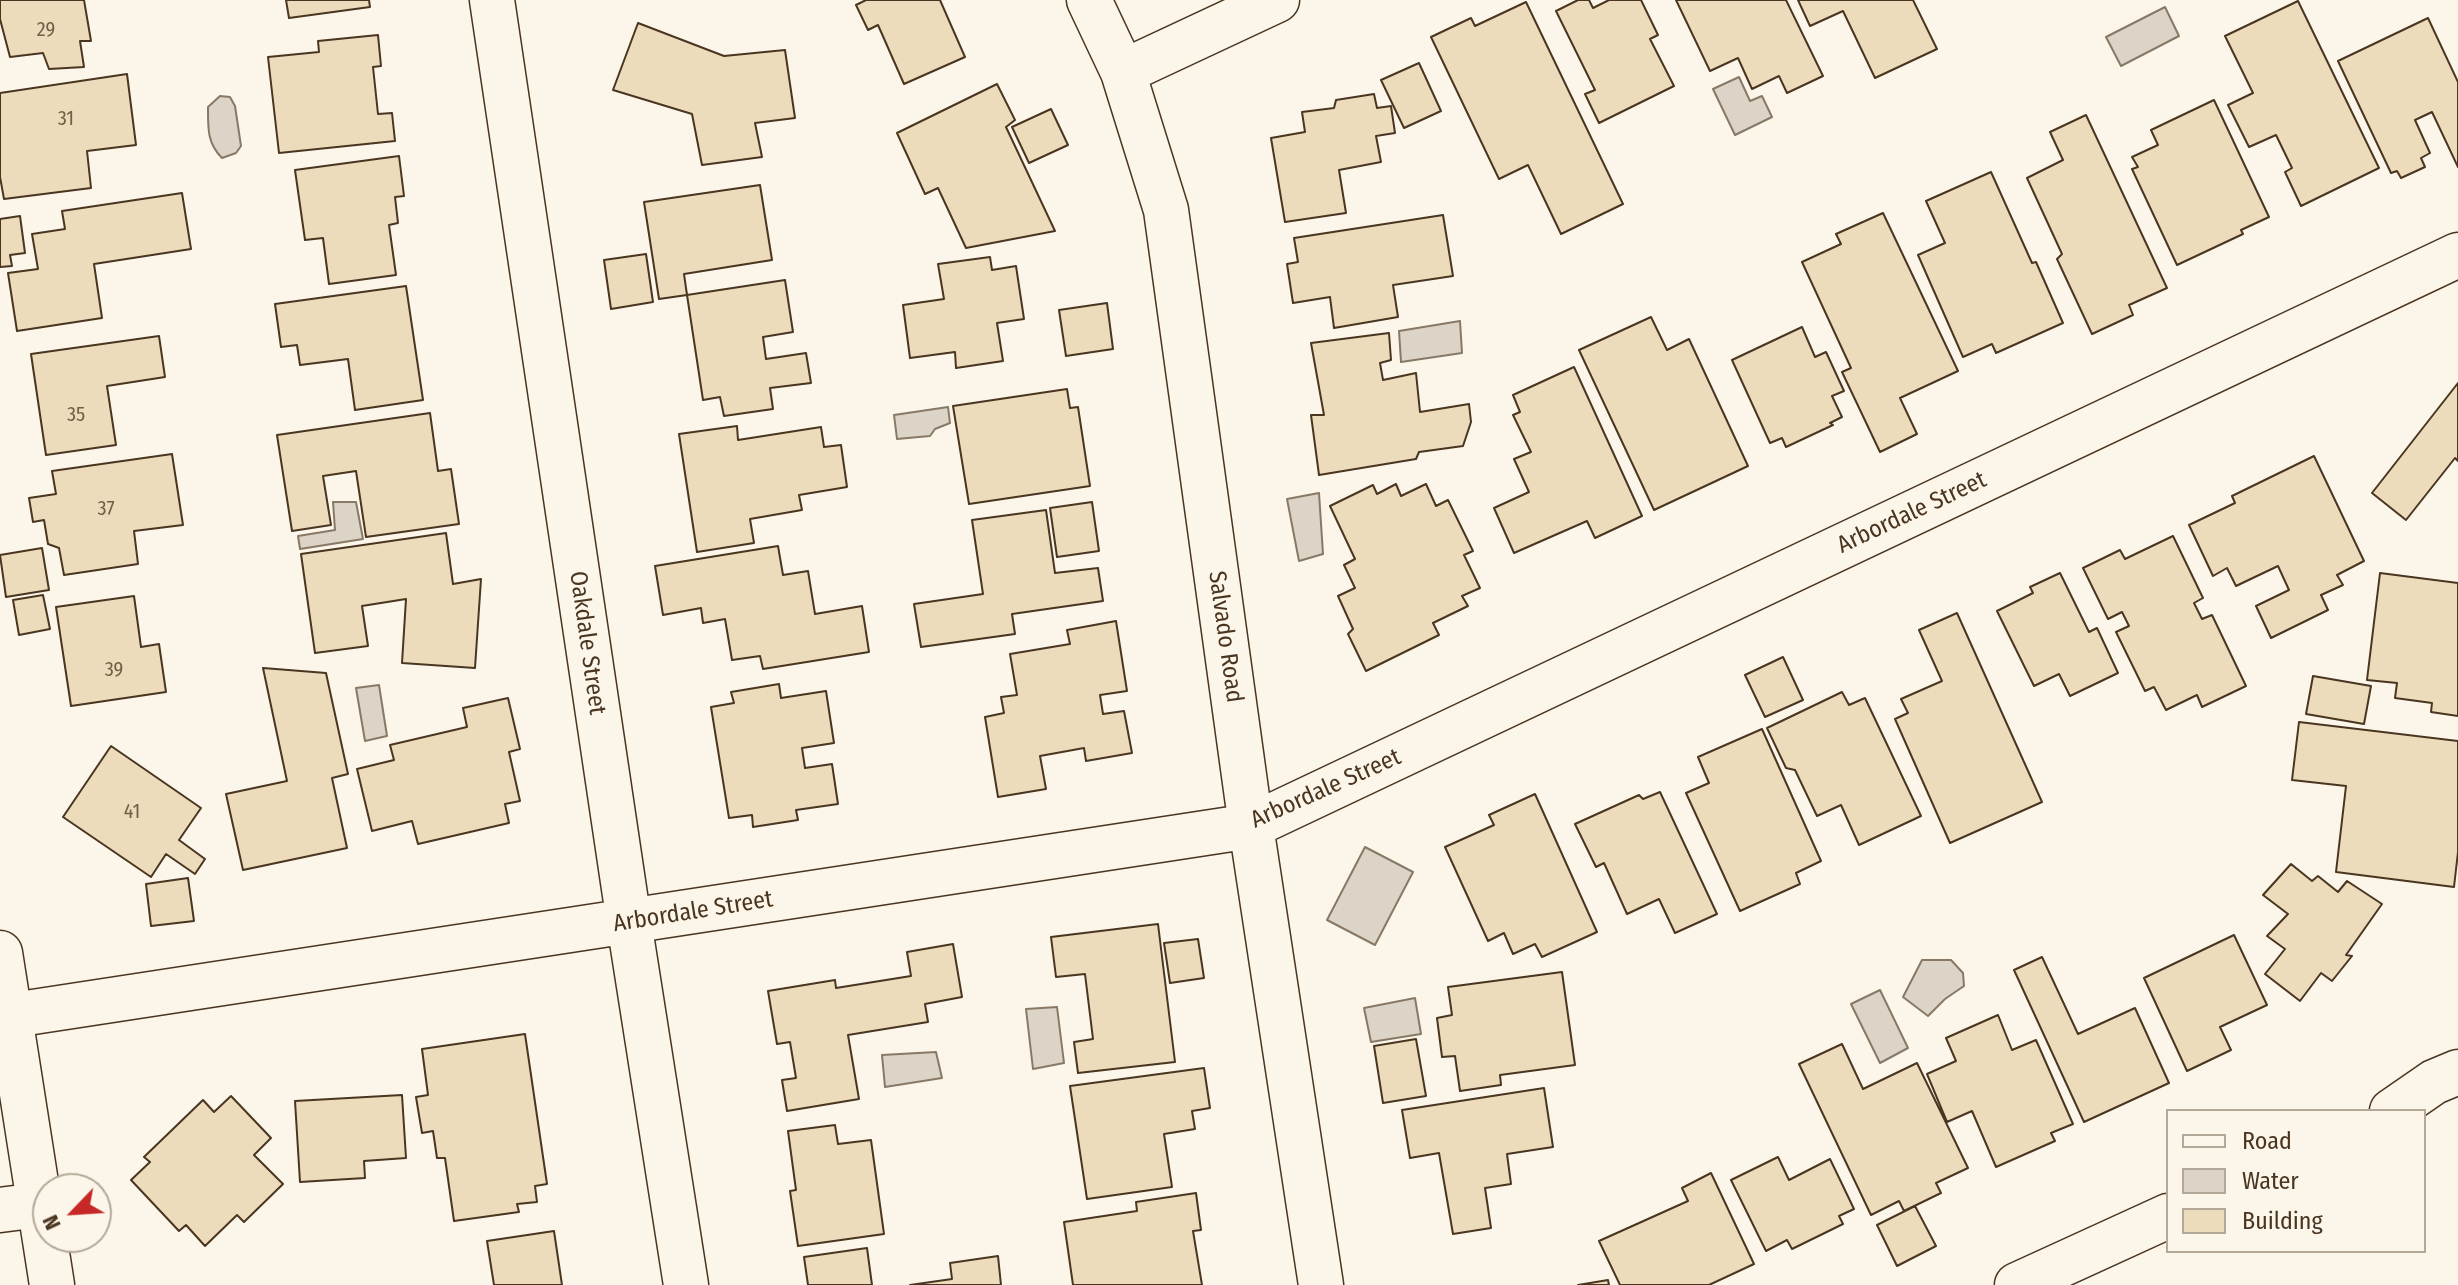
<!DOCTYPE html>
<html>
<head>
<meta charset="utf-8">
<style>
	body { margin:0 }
	#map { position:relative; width:2458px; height:1285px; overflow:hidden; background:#fbf6e9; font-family:"Fira Sans Condensed",sans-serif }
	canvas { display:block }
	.legend { position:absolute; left:2166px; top:1109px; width:260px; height:144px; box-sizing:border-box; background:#fbf6e9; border:2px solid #b4a999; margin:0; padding:10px 14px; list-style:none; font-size:24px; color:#4a3520 }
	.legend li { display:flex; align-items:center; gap:16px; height:40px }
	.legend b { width:40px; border:2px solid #b4a999 }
	.north { position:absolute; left:32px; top:1173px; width:80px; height:80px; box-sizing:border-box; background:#fbf6e9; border:2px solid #b4a999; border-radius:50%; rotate:245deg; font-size:22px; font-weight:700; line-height:32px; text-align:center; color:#4a3520 }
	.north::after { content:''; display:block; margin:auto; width:28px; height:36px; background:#c62828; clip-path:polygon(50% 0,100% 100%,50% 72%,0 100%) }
</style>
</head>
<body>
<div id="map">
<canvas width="2458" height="1285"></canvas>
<ul class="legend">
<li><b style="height:10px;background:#fbf6e9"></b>Road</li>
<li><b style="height:22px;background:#dcd4c6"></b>Water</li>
<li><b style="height:22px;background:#ecdcbc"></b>Building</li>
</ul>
<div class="north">N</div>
</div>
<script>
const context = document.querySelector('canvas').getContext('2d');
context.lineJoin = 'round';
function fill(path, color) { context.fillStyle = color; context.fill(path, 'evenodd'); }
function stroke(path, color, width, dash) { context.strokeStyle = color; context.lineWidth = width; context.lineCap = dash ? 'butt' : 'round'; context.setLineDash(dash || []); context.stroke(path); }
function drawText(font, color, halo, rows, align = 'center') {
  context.font = font + ' "Fira Sans Condensed",sans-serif'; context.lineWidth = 6; context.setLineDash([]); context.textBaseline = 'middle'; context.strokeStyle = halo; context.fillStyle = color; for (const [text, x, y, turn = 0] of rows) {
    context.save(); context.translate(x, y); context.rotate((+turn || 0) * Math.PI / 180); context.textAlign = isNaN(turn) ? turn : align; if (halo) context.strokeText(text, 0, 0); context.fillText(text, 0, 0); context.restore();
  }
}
const water = new Path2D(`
	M2165,7L2179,36L2121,66L2106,37Z
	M1739,77L1750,101L1762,96L1772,117L1735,135L1713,89Z
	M220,96L230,97L235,106L241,146L236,153L222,158C207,143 208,128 208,107Z
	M1460,321L1462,353L1401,362L1399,331Z
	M948,407L950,423L935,429L930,436L897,439L894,415Z
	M1319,493L1323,554L1299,561L1287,499Z
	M333,502H356L363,539L300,549L298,536L335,530Z
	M379,685L387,736L365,741L356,688Z
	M1365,847L1413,872L1375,945L1327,920Z
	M1922,960H1951L1963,973L1964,986L1945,999L1928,1016L1903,997Z
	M1880,990L1908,1048L1880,1063L1851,1004Z
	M1415,998L1421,1034L1371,1042L1364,1008Z
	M1057,1007L1064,1063L1033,1069L1026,1009Z
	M936,1052L942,1078L885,1087L882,1055Z`);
fill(water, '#dcd4c6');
stroke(water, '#887966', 2);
const building = new Path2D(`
	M0,0H84L91,41H80L84,67L49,69L43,53L10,57L0,19Z
	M286,0H369L370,7L289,18Z
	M866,0H940L965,57L904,84L878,25L868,30L856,5Z
	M1578,0H1589L1593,8L1609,0H1641L1658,35L1650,39L1674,86L1599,123L1585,94L1595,90L1556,11Z
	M1676,0H1786L1823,76L1787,93L1779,76L1752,89L1738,58L1710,71Z
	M1798,0H1913L1937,49L1875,78L1843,11L1810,26Z
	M2298,1L2379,168L2301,206L2285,172L2292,168L2276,135L2249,147L2228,105L2253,93L2225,36Z
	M1526,2L1623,204L1561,234L1528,165L1499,179L1431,37L1471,18L1475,26Z
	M2428,18L2458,82V167L2432,112L2415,120L2430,153L2421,158L2425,167L2401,178L2397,171L2391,173L2338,61Z
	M638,23L724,56L785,50L795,118L755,123L762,157L702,165L692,114L613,90Z
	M378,35L381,66L373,67L378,114L392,113L395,141L279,153L268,57L319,52L318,41Z
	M1419,63L1441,111L1404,128L1381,80Z
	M127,74L136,145L87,151L91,188L4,199L0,177V93Z
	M997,84L1015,120L1006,127L1055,231L966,248L938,188L925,194L897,133Z
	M1374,94L1377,108L1391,106L1395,133L1376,136L1381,162L1339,170L1346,213L1285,222L1271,138L1305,132L1302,112L1334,108L1336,100Z
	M2214,100L2269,217L2241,230L2243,234L2177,265L2132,169L2138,167L2132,157L2158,145L2151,130Z
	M1051,109L1068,145L1029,163L1012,127Z
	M2086,115L2167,288L2129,305L2133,315L2092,334L2057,259L2062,254L2027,178L2063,160L2050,132Z
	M399,156L404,196L395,197L398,223L389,225L396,275L329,284L323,238L305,240L295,170Z
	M1991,172L2032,263L2036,262L2063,323L1996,353L1992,344L1963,357L1918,255L1945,243L1926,201Z
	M760,185L772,260L684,274L687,295L659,299L644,202Z
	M182,193L191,249L94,264L102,318L17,331L8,273L38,269L32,234L65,229L62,211Z
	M1883,213L1958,371L1900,398L1917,434L1880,452L1842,372L1851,368L1802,262L1841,244L1836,234Z
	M1443,215L1453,276L1393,285L1398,317L1334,328L1330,297L1293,303L1287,264L1298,262L1294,238Z
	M20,216L25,253L10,255L12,266L0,267V219Z
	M646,254L653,302L611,309L604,260Z
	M990,257L992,270L1016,266L1024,319L997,323L1003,361L956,368L955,352L910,358L903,305L944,299L938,264Z
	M785,280L793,332L763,337L766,359L806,353L811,383L770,388L773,409L724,416L720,397L703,400L687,295Z
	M406,286L423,400L355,410L348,359L300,365L297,345L281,347L275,304Z
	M1107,303L1113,349L1066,356L1059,310Z
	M1651,317L1667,350L1689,339L1748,466L1654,510L1579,350Z
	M1802,327L1815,357L1826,352L1844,391L1832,396L1842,417L1830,423L1833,425L1786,447L1782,438L1770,443L1732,360Z
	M1389,333L1391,360L1380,363L1383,380L1416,373L1420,412L1469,404L1471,422L1463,446L1419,452L1416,459L1319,475L1311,415H1324L1311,343Z
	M159,336L165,377L107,386L116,445L46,455L31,354Z
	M1574,367L1642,516L1595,538L1587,521L1514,553L1494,508L1529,492L1514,459L1531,452L1513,415L1520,412L1513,395Z
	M2458,383V461L2455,458L2406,520L2372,493Z
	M1067,389L1070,408L1078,407L1090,486L969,504L953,406Z
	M430,413L438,471L451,469L459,524L366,537L356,471L323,476L331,525L292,531L277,435Z
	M737,426L738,440L821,427L824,447L841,445L847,487L799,495L802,510L750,519L754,543L697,552L679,434Z
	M172,454L183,525L134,531L138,564L64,575L59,548L48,544L44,520L33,522L29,498L56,494L52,471Z
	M2314,456L2364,561L2337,575L2343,585L2321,595L2328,610L2271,638L2256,606L2289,590L2278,566L2236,586L2227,568L2213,576L2189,525L2235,503L2232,496Z
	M1396,484L1401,496L1426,484L1436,506L1448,500L1473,551L1464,555L1480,588L1462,596L1468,606L1433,623L1439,635L1366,671L1348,634L1353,629L1338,596L1355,588L1344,565L1355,559L1330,506L1373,485L1377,494Z
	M1092,502L1099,551L1057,557L1050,508Z
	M1046,510L1055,573L1098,568L1103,601L1012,614L1015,634L921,647L914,604L983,594L972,520Z
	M446,533L453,584L481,579L475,668L402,663L406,599L362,606L368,646L315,653L301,554Z
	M2173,536L2203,598L2194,603L2202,619L2212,615L2246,686L2202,707L2197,695L2166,710L2154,687L2145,691L2116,632L2129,626L2122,612L2108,619L2083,568L2120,550L2125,559Z
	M778,546L783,575L808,571L815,614L862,606L869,652L763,669L760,656L732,660L725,619L703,623L701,608L663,615L655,566Z
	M42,548L49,590L6,597L0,555Z
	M2060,573L2089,632L2097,628L2118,673L2070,696L2059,674L2034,686L1997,611L2033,593L2030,587Z
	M2380,573L2458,583V716L2431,712L2432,703L2395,698L2397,683L2367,680Z
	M43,595L50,629L19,635L13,600Z
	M134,596L141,647L159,644L166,692L71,706L56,607Z
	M1957,613L2042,802L1950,843L1895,719L1908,713L1901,699L1942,681L1919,630Z
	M1116,621L1127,691L1100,695L1103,714L1124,711L1132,753L1086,761L1084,748L1040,756L1046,789L998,797L985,717L1004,713L1001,697L1017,695L1010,654L1070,644L1067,630Z
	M1783,657L1803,700L1765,717L1745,675Z
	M263,668L326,673L348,774L332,778L347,848L243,870L226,794L287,781Z
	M2313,676L2371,686L2364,724L2306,714Z
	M779,684L781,698L826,691L834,743L802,748L805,768L832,764L838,804L796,810L798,820L753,827L752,815L729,818L711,707L734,703L731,692Z
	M1842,692L1849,705L1865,698L1921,816L1859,845L1841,805L1817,816L1795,770L1786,768L1767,728Z
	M508,698L520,749L509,752L520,801L505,804L509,823L418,844L412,821L372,831L357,769L394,760L390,745L467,727L463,708Z
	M2299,722L2458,741V852L2454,887L2336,872L2346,786L2292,780Z
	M1762,729L1821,861L1796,873L1800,884L1740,911L1686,793L1709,783L1698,757Z
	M111,746L201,808L179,840L205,859L195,874L166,854L151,877L63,817Z
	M1660,792L1717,914L1675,933L1659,899L1627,914L1604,863L1596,867L1575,824L1639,795L1643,799Z
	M1535,794L1597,932L1542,957L1535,944L1513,954L1504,933L1488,941L1445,847L1494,825L1489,815Z
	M2291,864L2312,881L2318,876L2338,892L2347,881L2382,904L2346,955L2352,956L2332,981L2321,973L2300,1001L2265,974L2285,949L2267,936L2288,914L2263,895Z
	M188,878L194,921L151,926L146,884Z
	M1158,924L1175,1062L1078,1073L1074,1042L1093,1039L1085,974L1056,977L1051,937Z
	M2234,935L2267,1005L2220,1027L2231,1050L2187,1071L2144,978Z
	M1198,939L1204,978L1170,983L1164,943Z
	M953,944L962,997L925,1004L928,1022L848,1035L859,1099L787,1111L782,1080L796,1078L790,1042L777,1044L768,991L835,980L836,988L911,976L907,952Z
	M2042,957L2078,1034L2135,1008L2169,1083L2084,1122L2014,970Z
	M1562,972L1575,1065L1500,1075L1501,1085L1460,1091L1455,1056L1442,1057L1437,1018L1452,1015L1448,987Z
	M1998,1015L2012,1050L2036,1040L2073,1124L2051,1133L2055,1141L1996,1167L1972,1111L1947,1122L1927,1074L1956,1061L1946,1038Z
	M525,1034L547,1184L535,1186L537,1202L517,1204L519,1212L454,1221L445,1158H437L433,1131L422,1133L416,1097L428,1095L422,1049Z
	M1416,1039L1426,1096L1383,1103L1374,1046Z
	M1842,1044L1863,1089L1917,1063L1968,1168L1936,1183L1941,1193L1904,1211L1899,1201L1871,1215L1799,1064Z
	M1204,1068L1210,1108L1192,1111L1195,1129L1164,1134L1172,1187L1087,1199L1070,1086Z
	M1544,1088L1553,1147L1507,1154L1511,1184L1485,1188L1491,1228L1453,1234L1439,1153L1410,1158L1402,1110Z
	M402,1095L406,1158L364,1161L365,1178L300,1182L295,1101Z
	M231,1096L271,1138L254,1155L283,1184L244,1222L237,1215L205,1246L186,1225L179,1231L131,1180L150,1162L144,1157L203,1100L214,1112Z
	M835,1125L838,1144L871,1140L884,1234L798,1246L790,1191L796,1190L788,1131Z
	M1778,1157L1789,1180L1830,1159L1854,1209L1839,1216L1843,1224L1792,1249L1787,1240L1766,1251L1731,1180Z
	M1711,1173L1754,1264L1709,1285H1620L1599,1241L1688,1201L1682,1188Z
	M1196,1193L1201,1230L1193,1231L1202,1285H1073L1064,1222L1137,1211L1136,1202Z
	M1915,1206L1936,1246L1897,1266L1877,1225Z
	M554,1231L562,1285H494L487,1241Z
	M867,1248L872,1285H808L804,1257Z
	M998,1256L1001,1285H910L952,1279L950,1263Z
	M1608,1280L1609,1285H1578Z`);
fill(building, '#ecdcbc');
stroke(building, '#4a3520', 2);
const minor = new Path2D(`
	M492,0L629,922L686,1285
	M1089,0L1123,72L1166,210L1251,826L1321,1285
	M1123,72L1277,0
	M0,1017L1251,826L2458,255
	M2392,1111L2434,1082L2458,1072
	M0,1210L39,1205
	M2017,1285L2168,1216`);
const major = new Path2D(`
	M0,953L52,1285`);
stroke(minor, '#4a3520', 47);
stroke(major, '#4a3520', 47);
stroke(minor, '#fbf6e9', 44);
stroke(major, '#fbf6e9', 44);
drawText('20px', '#725f47', null, [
	["29",46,30],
	["31",66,119],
	["35",76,415],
	["37",106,509],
	["39",114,670],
	["41",132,812]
]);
drawText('24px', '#4a3520', '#fbf6e9', [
	["Arbordale Street",1912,513,-25],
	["Salvado Road",1225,637,82],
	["Oakdale Street",587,643,82],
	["Arbordale Street",1326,789,-24],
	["Arbordale Street",693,912,-9]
]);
</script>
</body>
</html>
